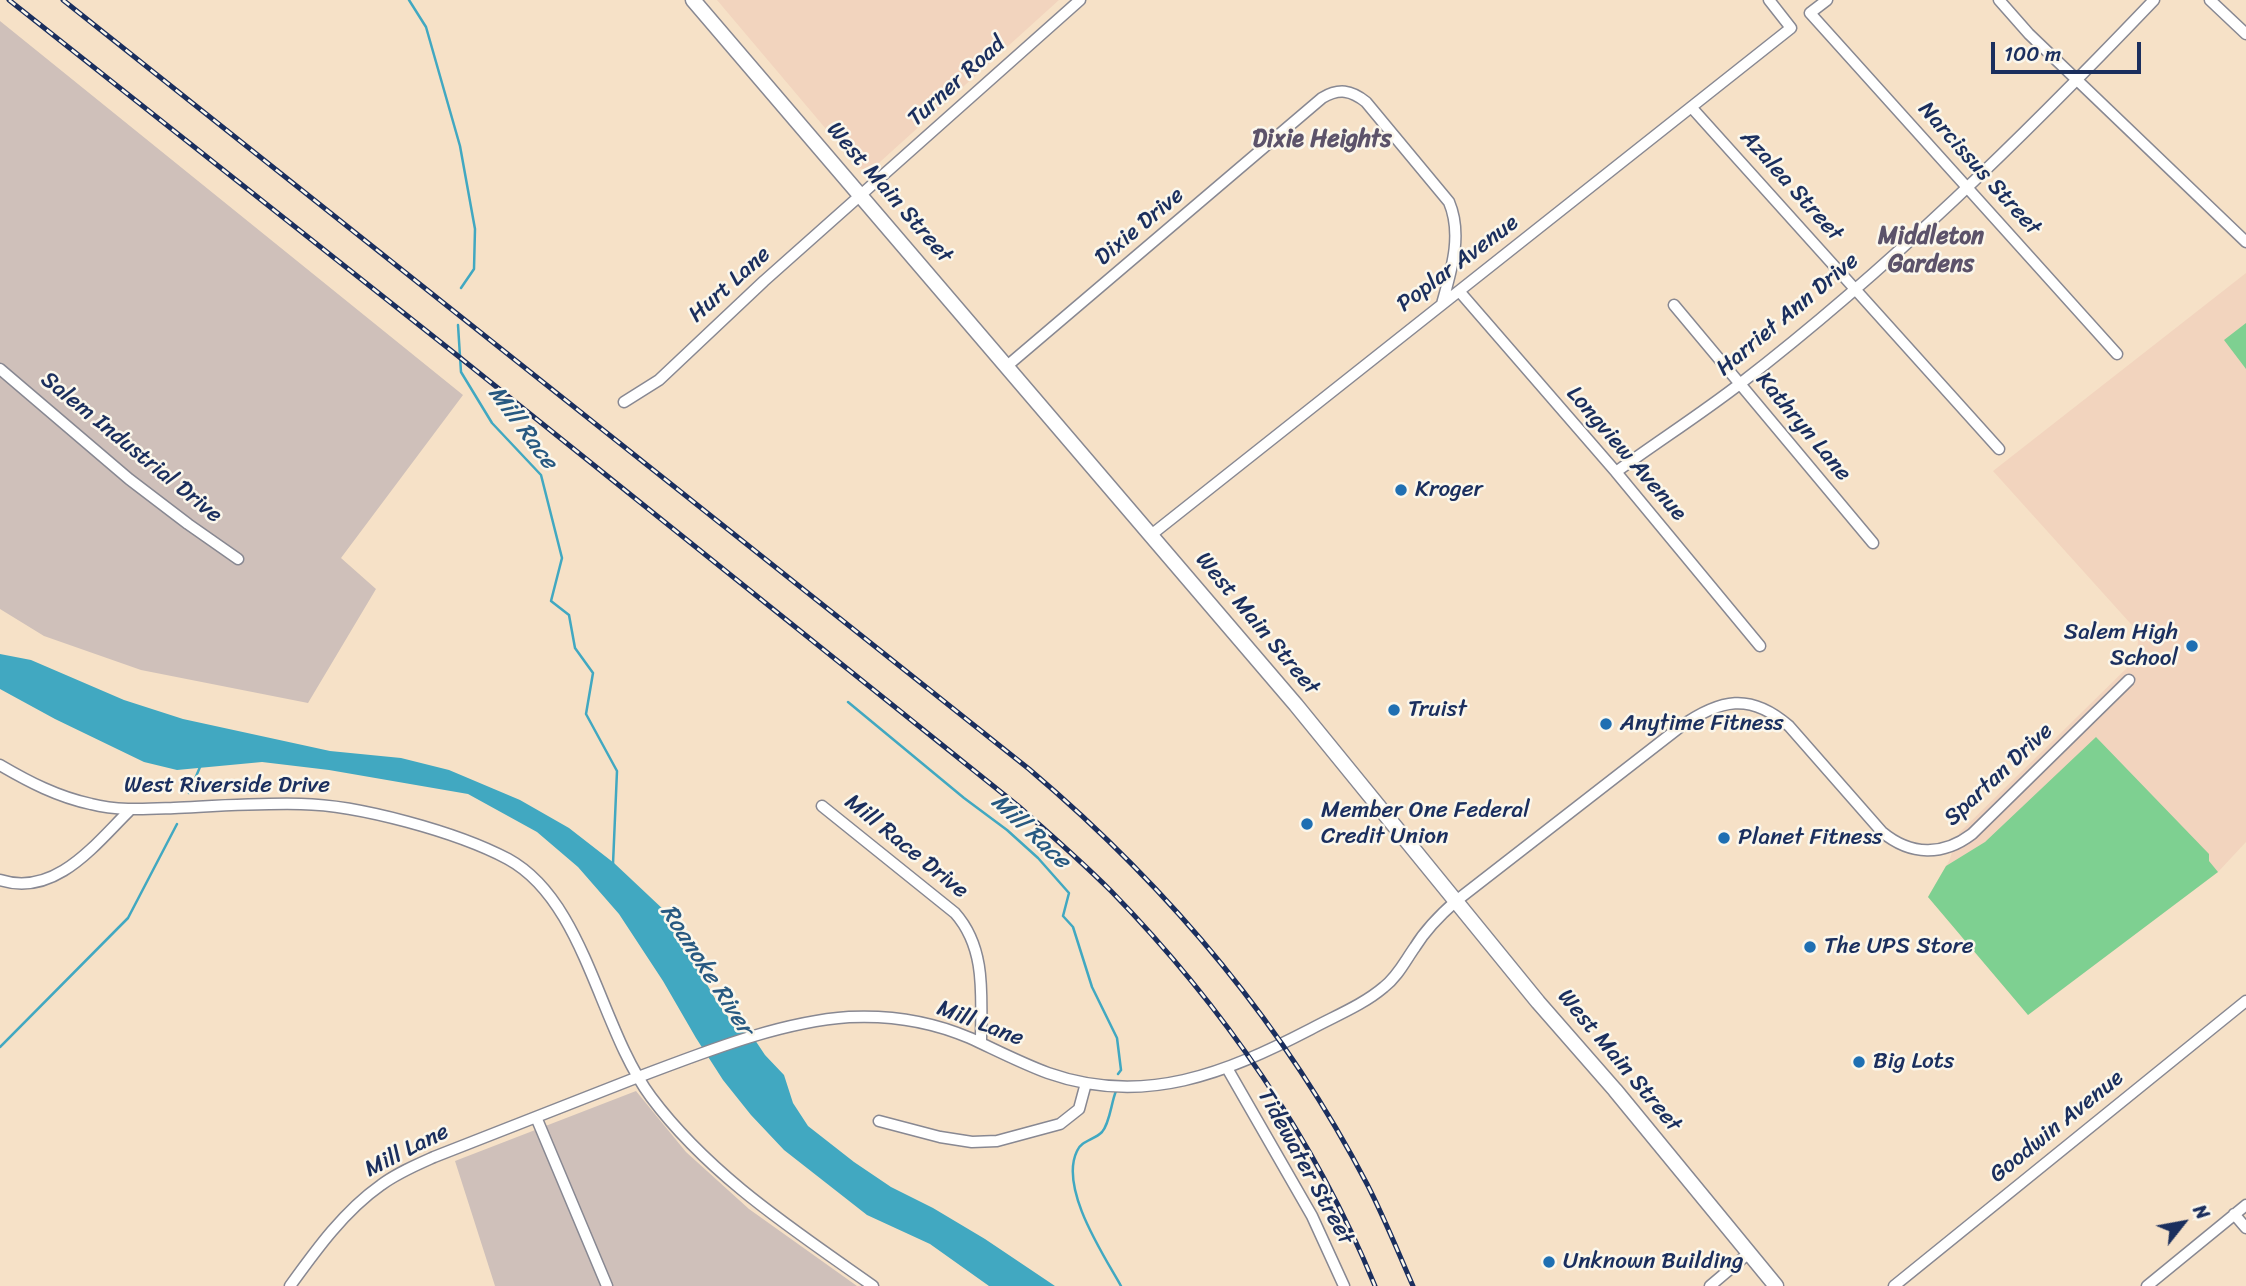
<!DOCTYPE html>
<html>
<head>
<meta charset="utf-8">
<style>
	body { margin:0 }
	#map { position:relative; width:2246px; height:1286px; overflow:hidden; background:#f6e1c7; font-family:Sriracha,sans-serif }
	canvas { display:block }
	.north { position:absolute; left:2148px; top:1188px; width:70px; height:70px; -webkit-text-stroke:5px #fbf7ec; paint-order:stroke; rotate:59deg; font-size:19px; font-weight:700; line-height:28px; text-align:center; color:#1b2f5e }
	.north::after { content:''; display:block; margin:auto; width:24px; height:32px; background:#1b2f5e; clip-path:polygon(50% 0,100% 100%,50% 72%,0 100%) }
	.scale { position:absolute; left:1991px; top:42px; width:150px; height:32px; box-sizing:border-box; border:4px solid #1b2f5e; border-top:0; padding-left:9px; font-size:21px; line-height:24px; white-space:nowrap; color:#1b2f5e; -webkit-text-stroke:5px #fbf7ec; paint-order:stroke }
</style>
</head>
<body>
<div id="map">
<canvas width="2246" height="1286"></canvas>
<div class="north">N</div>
<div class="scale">100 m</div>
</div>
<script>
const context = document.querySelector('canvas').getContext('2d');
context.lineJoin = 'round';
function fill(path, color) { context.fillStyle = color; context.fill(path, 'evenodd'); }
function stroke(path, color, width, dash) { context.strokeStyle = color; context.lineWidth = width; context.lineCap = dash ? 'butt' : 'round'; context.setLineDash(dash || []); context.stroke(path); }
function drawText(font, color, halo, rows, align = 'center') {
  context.font = font + ' Sriracha,sans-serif'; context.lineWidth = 5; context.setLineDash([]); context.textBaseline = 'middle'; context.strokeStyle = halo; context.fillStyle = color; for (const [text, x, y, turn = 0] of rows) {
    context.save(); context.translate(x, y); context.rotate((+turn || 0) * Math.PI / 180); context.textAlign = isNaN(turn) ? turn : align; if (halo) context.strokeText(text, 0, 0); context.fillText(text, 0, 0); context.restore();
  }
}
fill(new Path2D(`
	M717,0H1059L870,171L859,168Z
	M2246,273V842L2218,872L2028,1015L1928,897L1949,861L1959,833L2136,659L2139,633L1993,471Z`), '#f2d4be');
fill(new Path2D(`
	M0,21L463,395L341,558L376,589L308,703L141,670L44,636L0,609Z
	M636,1091L686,1152L749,1209L857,1286H495L455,1161Z`), '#cfc0ba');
fill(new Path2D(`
	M2246,323V369L2224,340Z
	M2096,737L2209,854V861L2218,872L2028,1015L1928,897L1946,866L1985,842Z`), '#7ed091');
fill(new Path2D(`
	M0,654L31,660L124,700L183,719L330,751L401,758L449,770L520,800L569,828L614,863L665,911L717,1002L729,1018L749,1031L765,1055L784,1075L793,1103L808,1126L854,1162L891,1187L933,1208L985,1239L1055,1286H989L930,1244L867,1215L784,1150L751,1115L723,1080L696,1038L663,981L619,914L578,867L537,832L468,794L329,770L262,762L177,770L144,762L55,719L0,689Z`), '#41a8c1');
stroke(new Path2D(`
	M409,0L426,27L460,146L475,229L474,269L461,288
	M458,325L461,372L492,423L541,475L562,558L551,601L569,615L575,648L593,673L586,714L617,771L613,864
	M848,702L964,798L1007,830L1038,858L1069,893L1063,916L1073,927L1092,987L1117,1038L1121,1070L1118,1074
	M189,793L200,767L199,764
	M0,1047L128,918L177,824
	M1116,1091C1111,1103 1110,1123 1102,1132C1094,1140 1081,1141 1077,1151C1059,1188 1103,1254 1121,1286`), '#41a8c1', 2.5);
const minor = new Path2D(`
	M1827,0L1810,13L2117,354
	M1999,0L2029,34L2246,242
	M2210,0L2246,34
	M1692,108L1999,449
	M1459,291L1616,472L1760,646
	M1674,305L1873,543
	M1007,366L1322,98C1339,88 1351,90 1366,102L1449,202C1463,235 1451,271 1442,304
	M0,369L129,479L188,524L238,559
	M624,402L659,380L764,281L1080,0
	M1616,472C1657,442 1701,414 1741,383C1890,268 2025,135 2154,0
	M1151,535L1791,28L1769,0
	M0,765C29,782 58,797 91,804C118,811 146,809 174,808C216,806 258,803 301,804C359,805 457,832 508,859C585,901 599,1027 651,1097C710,1176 794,1230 873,1286
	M822,806L955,913C987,949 981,997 981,1043
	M0,880C56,898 96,843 131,809
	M1227,1068L1312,1216L1344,1286
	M536,1117L607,1286
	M879,1121L940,1137L972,1142L997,1141L1060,1124L1079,1109L1086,1083
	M2234,1214L2246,1228
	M290,1286C316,1250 344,1211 381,1185C397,1173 416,1165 434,1157C500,1131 567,1105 633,1079C700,1054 777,1022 849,1017C890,1015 933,1022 970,1038C996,1050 1021,1063 1048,1073C1144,1107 1226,1073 1311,1029C1335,1016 1363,1005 1384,987C1398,976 1405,961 1415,947C1426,929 1440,915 1456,901L1680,727C1720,699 1750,692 1789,726L1882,832C1911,856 1943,856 1972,834L2129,680
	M1710,1286L1749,1253
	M1894,1286L2246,1001
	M2147,1286L2246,1205`);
const major = new Path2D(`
	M693,0L1296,705L1538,1002L1615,1090L1776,1286`);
stroke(minor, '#888892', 13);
stroke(major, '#888892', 17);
stroke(minor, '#fff', 10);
stroke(major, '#fff', 14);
const rail = new Path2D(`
	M9,0L453,352L1017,805C1049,833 1081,861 1111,891C1222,1005 1315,1139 1375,1286
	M63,0L1029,769C1167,886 1283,1023 1367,1184C1384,1217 1398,1252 1413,1286`);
stroke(rail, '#1b2f5e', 5);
stroke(rail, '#fbf7ec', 2.5, [8]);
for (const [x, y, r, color] of [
	[1401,490,7,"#1f6fb2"],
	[2192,646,7,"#1f6fb2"],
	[1394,710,7,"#1f6fb2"],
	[1606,724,7,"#1f6fb2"],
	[1307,824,7,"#1f6fb2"],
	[1724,838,7,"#1f6fb2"],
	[1810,947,7,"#1f6fb2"],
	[1859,1062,7,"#1f6fb2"],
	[1549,1262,7,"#1f6fb2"]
]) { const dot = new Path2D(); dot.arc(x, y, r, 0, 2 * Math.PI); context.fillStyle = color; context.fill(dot); stroke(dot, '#fbf7ec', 2.5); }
drawText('23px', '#1b2f5e', '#fbf7ec', [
	["Turner Road",957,82,-42],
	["Narcissus Street",1979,169,48],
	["Azalea Street",1791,186,48],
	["West Main Street",889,193,49],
	["Dixie Drive",1140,227,-40],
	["Poplar Avenue",1458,264,-37],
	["Hurt Lane",730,285,-42],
	["Harriet Ann Drive",1788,315,-40],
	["Kathryn Lane",1803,427,50],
	["Salem Industrial Drive",131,448,39],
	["Longview Avenue",1626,454,49],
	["West Main Street",1257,624,50],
	["Spartan Drive",1999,775,-43],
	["West Riverside Drive",227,786],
	["Mill Race Drive",906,847,39],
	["Mill Lane",980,1024,21],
	["West Main Street",1619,1061,50],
	["Goodwin Avenue",2057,1127,-39],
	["Mill Lane",407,1151,-27],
	["Tidewater Street",1305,1167,61]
]);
drawText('23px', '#1b2f5e', '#fbf7ec', [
	["Kroger",1415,490],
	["Salem High",2178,633,"right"],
	["School",2178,659,"right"],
	["Truist",1408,710],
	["Anytime Fitness",1620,724],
	["Member One Federal",1321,811],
	["Credit Union",1321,837],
	["Planet Fitness",1738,838],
	["The UPS Store",1824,947],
	["Big Lots",1873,1062],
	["Unknown Building",1563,1262]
], 'left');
drawText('bold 24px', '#5c536a', '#fbf7ec', [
	["Dixie Heights",1322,140],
	["Middleton",1931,237],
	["Gardens",1931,265]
]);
drawText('italic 24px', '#285981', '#fbf7ec', [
	["Mill Race",522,428,53],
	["Mill Race",1030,832,43],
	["Roanoke River",706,970,57]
]);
</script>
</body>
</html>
